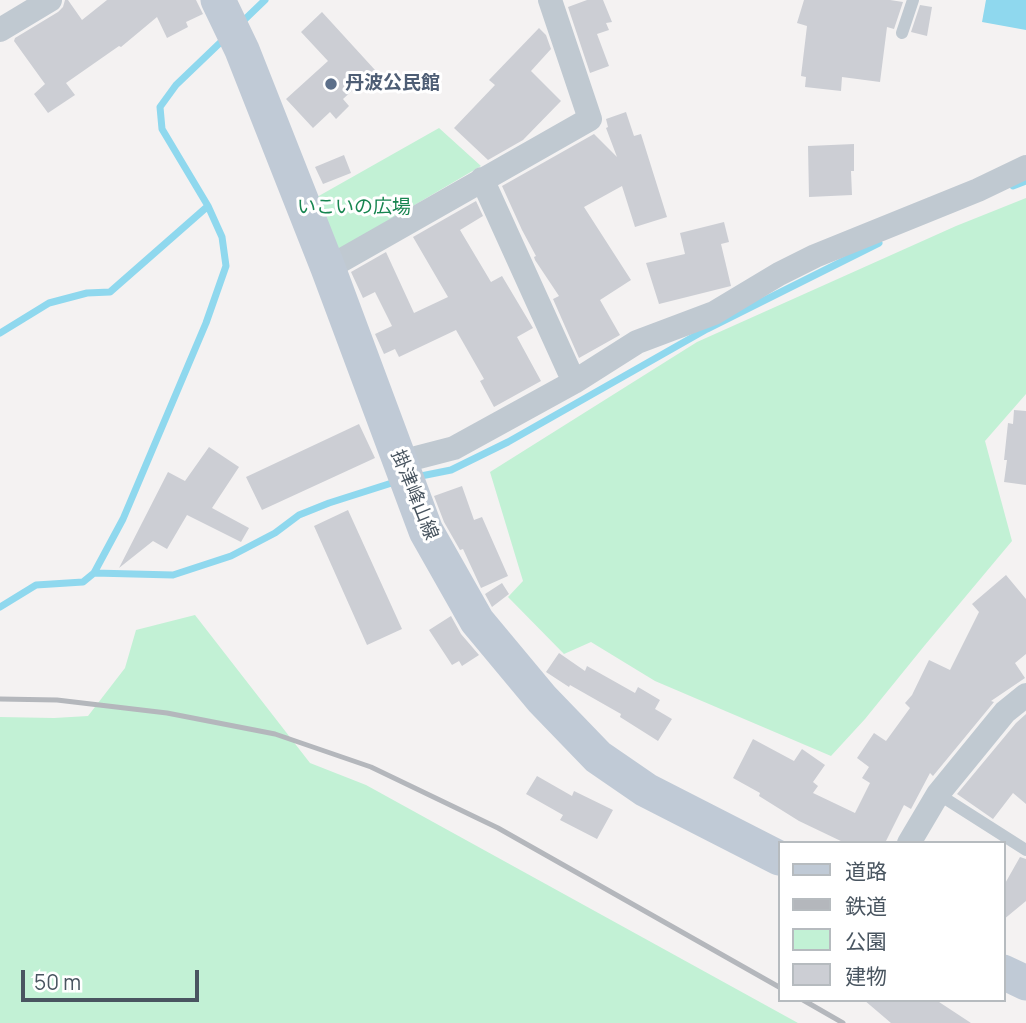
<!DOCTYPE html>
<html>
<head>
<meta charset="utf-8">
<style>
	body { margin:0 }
	#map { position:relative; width:1026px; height:1023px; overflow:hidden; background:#f4f2f2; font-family:Manrope,"Noto Sans JP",sans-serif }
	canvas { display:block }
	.legend { position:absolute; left:778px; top:841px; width:228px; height:161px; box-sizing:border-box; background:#fff; border:2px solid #b6bbbf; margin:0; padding:9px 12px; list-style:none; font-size:21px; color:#495560 }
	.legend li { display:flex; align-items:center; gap:14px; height:35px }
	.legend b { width:35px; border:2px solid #b6bbbf }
	.scale { position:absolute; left:21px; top:970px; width:178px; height:32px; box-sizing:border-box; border:4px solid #495560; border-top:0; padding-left:9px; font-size:21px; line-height:24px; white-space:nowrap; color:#495560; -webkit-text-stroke:5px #fff; paint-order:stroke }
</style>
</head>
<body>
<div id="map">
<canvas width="1026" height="1023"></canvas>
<ul class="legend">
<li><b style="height:9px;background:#c0cad6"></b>道路</li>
<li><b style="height:9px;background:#b4b7bc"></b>鉄道</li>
<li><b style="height:19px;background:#c2f1d5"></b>公園</li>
<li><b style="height:19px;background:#ccced4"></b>建物</li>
</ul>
<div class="scale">50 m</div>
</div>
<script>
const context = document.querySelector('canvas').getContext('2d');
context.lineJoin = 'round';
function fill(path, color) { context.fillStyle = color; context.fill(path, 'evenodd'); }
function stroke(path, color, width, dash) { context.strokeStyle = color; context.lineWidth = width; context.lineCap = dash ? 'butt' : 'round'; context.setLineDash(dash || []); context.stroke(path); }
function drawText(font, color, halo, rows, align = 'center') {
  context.font = font + ' Manrope,"Noto Sans JP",sans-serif'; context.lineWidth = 6; context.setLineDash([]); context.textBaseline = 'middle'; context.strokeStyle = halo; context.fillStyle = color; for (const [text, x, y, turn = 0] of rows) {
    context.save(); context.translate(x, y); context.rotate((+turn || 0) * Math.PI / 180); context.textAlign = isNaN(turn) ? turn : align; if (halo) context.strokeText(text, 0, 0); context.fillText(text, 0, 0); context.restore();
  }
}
fill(new Path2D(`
	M439,128L481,166L338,250L317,197Z
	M1026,198V394L985,441L1012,541L925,645L865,719L831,756L655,681L591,642L564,654L508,597L523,581L490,472L697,342L956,226Z
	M195,615L310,763L366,785L798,1023H0V717L54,718L88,716L125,668L136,630Z`), '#c2f1d5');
fill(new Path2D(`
	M986,0H1026V30L982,22Z`), '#8fd8ee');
stroke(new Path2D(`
	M240,24L265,0
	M1013,186L1026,181
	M0,333L49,303L87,293L110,292L208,206
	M416,477L451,470L508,442L707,329L879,243
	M94,573L173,575L231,556L275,533L299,515L329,503L398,481
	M0,607L36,585L83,582L94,573L123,519L206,323L226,266L222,237L208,206L162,129L160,107L176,85L224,39`), '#8fd8ee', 7);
fill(new Path2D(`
	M65,0H68L82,20L107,0H196L203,14L186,22L188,27L167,38L157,17L121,47L119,46L66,83L75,95L48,113L34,94L45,84L14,41L15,38L58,12L63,7Z
	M587,0H603L612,22L606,23L609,30L597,34L609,66L590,73L568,7Z
	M804,0H890L903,2L894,29L887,27L880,82L842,77L841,91L805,87L806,77L801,76L807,26L797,23Z
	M920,5L932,7L927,36L911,32Z
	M322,12L375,70L343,99L349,106L336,119L330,112L313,128L286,99L328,61L301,32Z
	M539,28L546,35L551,49L531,71L561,101L523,140L488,160L454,128L495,85L489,80Z
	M626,112L634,136L641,134L667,217L635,227L622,186L584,207L631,280L600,300L620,335L579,358L553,299L559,296L535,260L534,257L536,256L522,230L502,186L594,134L617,157L606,128L608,127L606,119Z
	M854,144V171H851L852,195L809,197L808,146Z
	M344,155L351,173L323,184L315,167Z
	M476,201L483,216L460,230L491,282L502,276L533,328L517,337L541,381L494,407L480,381L484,379L456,330L399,357L395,349L384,354L375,334L392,326L375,292L363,298L351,272L386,252L414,313L448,297L413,237Z
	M724,222L729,242L721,244L731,286L659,304L646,263L685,254L680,233Z
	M1014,410L1026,411V485L1004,482L1007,460H1004L1008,423L1013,424Z
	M359,424L375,458L262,510L246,477Z
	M209,447L239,467L212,508L249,528L241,542L187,515L167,549L153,541L119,568L168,472L185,481Z
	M462,486L474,520L482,517L508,576L481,588L463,549L460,550L444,522L434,496Z
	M348,510L402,629L367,645L314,526Z
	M1006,575L1026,599V654L1015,663L1025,678L991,701L994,702L933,776L930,773L911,809L904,805L885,843H845L799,821L759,796L760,793L733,778L753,739L794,761L802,749L825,765L813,782L818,786L813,793L855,813L870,783L862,778L869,767L857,758L874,733L886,741L910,708L905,703L912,695L929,660L950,670L979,612L972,604Z
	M502,583L509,594L492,607L485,594Z
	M451,616L461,634L479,655L462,666L459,661L452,665L429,630Z
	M559,653L585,671L587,666L635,693L638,687L660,700L655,709L672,719L658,741L620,717L621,714L570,685L569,687L546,672Z
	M1026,714V804L1013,793L993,819L957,794L1016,723Z
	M537,776L572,796L574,791L613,810L597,839L560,820L563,815L526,794Z
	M1020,857L1026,859V901L1003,920V887Z
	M864,1000H936L971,1023H891Z`), '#ccced4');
stroke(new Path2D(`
	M902,33L913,0
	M938,794L1026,850`), '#c0c9d1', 12);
stroke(new Path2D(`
	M0,30L50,0
	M482,179L574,382
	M328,268L590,119L550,0
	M400,462L454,448L574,382L637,342L714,313L779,274L815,256L978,190L1026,167
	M909,843L938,794L1005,712L1026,695`), '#c0c9d1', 24);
stroke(new Path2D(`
	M218,0L242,50L328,268L426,531L477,621L542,699L598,757L646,790L779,858
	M1003,972L1026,983`), '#c0cad6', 35);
stroke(new Path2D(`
	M0,699L57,700L167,713L275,734L371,767L498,828L779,987
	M803,1000L843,1023`), '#b4b7bc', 5);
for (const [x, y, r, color] of [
	[331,84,7,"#5c6f8a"]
]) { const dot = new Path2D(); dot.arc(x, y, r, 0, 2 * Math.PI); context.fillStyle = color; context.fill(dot); stroke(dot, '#fff', 2.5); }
drawText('bold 19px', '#4e5e75', '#fff', [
	["丹波公民館",345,84]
], 'left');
drawText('19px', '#178550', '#fff', [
	["いこいの広場",354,208]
]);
drawText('19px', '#495560', '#fff', [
	["掛津峰山線",414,495,68]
]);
</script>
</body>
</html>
